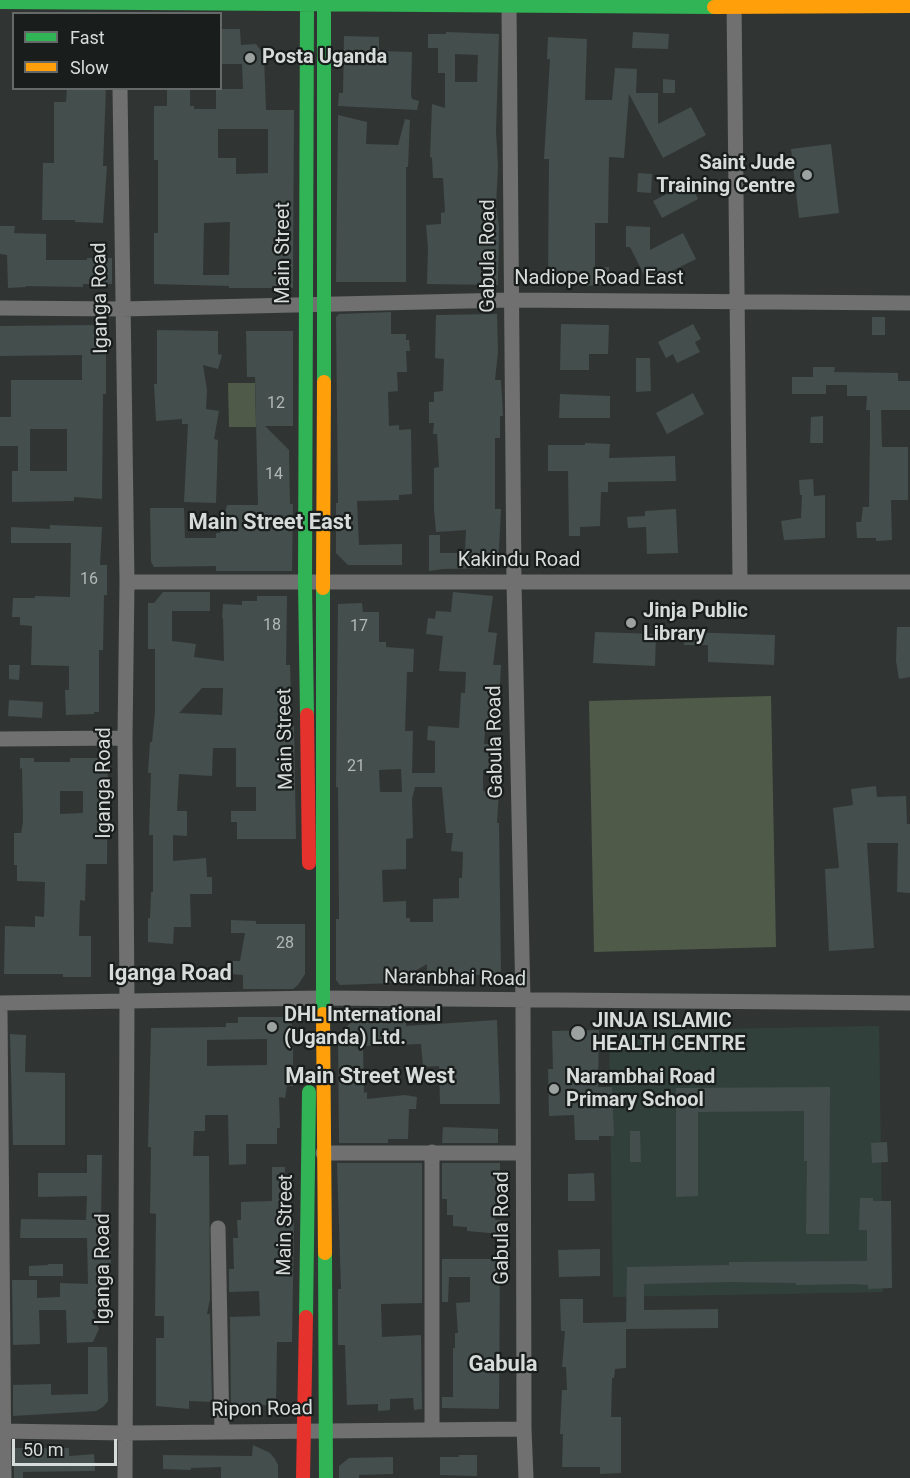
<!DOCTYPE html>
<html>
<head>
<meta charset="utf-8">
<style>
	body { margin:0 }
	#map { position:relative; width:910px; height:1478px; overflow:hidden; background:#303533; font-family:Roboto,sans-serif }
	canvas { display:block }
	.legend { position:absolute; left:12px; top:12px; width:210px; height:78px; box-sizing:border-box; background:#191d1c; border:2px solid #656968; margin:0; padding:8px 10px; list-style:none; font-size:18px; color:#d6dcda }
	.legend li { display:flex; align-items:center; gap:12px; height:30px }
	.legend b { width:30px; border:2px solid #656968 }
	.scale { position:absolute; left:12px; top:1439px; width:105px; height:27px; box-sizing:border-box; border:3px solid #d6dcda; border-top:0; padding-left:8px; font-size:18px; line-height:21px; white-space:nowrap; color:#d6dcda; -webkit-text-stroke:4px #191d1c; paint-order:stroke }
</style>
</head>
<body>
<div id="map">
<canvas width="910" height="1478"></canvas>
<ul class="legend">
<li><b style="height:8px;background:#30b455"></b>Fast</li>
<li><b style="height:8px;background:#ff9f0a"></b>Slow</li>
</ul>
<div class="scale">50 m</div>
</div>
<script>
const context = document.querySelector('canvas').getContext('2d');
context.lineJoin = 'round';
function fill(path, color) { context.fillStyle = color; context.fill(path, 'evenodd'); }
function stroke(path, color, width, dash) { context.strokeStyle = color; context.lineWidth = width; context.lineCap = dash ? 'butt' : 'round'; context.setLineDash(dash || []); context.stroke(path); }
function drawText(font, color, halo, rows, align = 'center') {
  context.font = font + ' Roboto,sans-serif'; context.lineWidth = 4.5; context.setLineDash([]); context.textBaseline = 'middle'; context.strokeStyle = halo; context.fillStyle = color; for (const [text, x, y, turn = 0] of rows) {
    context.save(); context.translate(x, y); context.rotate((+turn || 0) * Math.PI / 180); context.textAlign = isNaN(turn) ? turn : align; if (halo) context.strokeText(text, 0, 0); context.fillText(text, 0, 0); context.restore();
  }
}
fill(new Path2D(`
	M879,1026L883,1292L613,1297L609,1031Z`), '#32403c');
fill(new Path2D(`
	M228,383H255L256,427H229Z
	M771,696L776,947L594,952L589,701Z`), '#505a49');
fill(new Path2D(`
	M220,29H240L241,45L256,44L264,55L266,110H294L293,288H229V286L154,284V233H158V160H154V106H167V88H190V106H194V109H216V89H243L242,64H220ZM218,129H268V173L236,174V158H218ZM230,222L229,275H203L204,223Z
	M446,32L499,34L496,131L498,166L496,206L499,226L498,285L427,284L428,248L426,225L441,224V213L445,212L443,178H433L432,158L430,157L432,104L445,108V73H438V48H428V34H446ZM455,54L478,55L477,82H455Z
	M633,32L669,34L668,49L632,48Z
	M344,36L379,37V51L412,52L411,95L412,99L419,101L417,110L338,106L339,93H343Z
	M548,37L587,39L585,100H612L615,68L637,69L636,93H658V124L691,107L706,135L663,158L629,94L624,158L609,157L608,223H595V268L609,267L610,284L584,286V276H548L549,159H544L550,59H547Z
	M663,79L675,80V93H663Z
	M67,88H106L103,166H107L103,223L75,222V220H42L43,163H54V102H66Z
	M338,115L367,122L366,144L398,145L405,119L410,120L408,167H406V282H336Z
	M831,144L839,213L799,218L791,149Z
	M638,173L652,174L651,193L637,192Z
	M690,182L698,199L662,218L653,201Z
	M0,226H15L14,233L46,234V260H87V258H112V284H83V287L26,286V287L8,288L7,255L0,254Z
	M626,226L650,227V250L683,233L696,259L648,283L630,247H626Z
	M391,312V334H406V340H409L410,351H406L407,372H397L398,391L388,392L389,426L399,425V430L411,429L412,494L399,495V500L357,501L359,545L402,544V565H348L336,553V503H338L336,317L339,314Z
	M497,314L498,352L495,380H501L503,416H500V438H495V509H501L498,568L443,569L429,571V535H440V553H465L466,530L436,532L434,509V468L439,467L437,434H433L434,423H429V402H434V392L443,391L444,359L435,358L436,315Z
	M872,317H885V335H872Z
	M561,324L609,325L608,354H589V370H560Z
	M693,324L701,339L695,342L700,352L677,363L673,354L666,358L658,342Z
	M94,325V343H106V394H103L102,499L74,497V501L12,502V471H18V446H0V417H11V380H82V355L0,356V326ZM30,429H67V471H30Z
	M157,330L218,331V354L222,355L218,369L203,365L207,390L206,409L219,411L214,439L218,440L216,503L184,502L188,424H182V419L156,421L154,384H157Z
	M246,331H293V426H265L289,450L290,504H293L292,571H216V566L154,567L151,562L150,508H184L185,538H216V533H220L227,505H258L255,377H247Z
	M636,358H650L651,391L636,392Z
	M813,367H835L834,372L898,373V381H910V410H881L882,447H908V500H891L892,540L876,541V538H857L856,522H861L863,507H869L870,436V410H866L867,396H847V385H826V394H792V377H813Z
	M693,393L704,414L667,434L656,413Z
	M560,394L610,396V418H559Z
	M823,416V443H810L811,417Z
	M585,443L610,444L609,458L675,456L676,481L608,482V492H601L600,526L580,527V536H569L568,471H548V445H585Z
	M813,479L814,496L825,495V538L784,540L781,521L801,518L802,495H800L799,480Z
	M676,509L678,553L647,554L646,527L628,528L627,517L645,516V511Z
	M50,525L102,527L100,565H107V595H104L103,650H99V712H94V714L66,715L65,690H69V666L31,665L32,626L20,625V617H12L13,598H35V596L70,597L71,543H11V527L50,529Z
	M163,592H210V611H172V641L196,644L194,657L224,661L223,618H222L223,604L242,605V601H257V596H287L286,665H290L292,726H294L296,839H237V822H231V811H256V787H236V748H213L212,776L179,774L177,811H187V836L173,835V861L206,858L207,877H212V894H190L191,927H174L173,944L148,942V918H150L151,892H153V835H149L151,773H148L150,742H152L155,712V649H148V603H154ZM202,688H223L222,715L179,713Z
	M453,592L493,596L488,632L497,633L493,665H501L498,721L486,720L484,744H498V770H483V791L499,792L497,823H499L501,974L444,976V978H427V964L395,983L340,985L336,980V919H339L338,787H336L338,604L362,603L363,612H379V642H386V647L414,649L413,672H407L405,731H413L412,773H435V741L427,740L428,726L459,728L461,693H465L466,672L439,671L443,636L426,634L428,618L435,619L436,611L451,612ZM401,769L402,792H380L379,770ZM415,787H442L446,833H453L451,851L463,852L462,878H459V898L433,899V922H410V918H406V901L383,902L382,870L406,869V839L413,838L412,799Z
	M897,627H910V677L899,679L896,661Z
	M595,632L656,634L655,666L593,663Z
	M684,632L775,635L774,665L708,662V645H684Z
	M9,665H20L19,680L9,679Z
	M9,700L43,702L42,718L8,716Z
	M20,758H34V762H70V758H108L107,864H86L85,901L80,900L79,936H91V977H63V974H4L5,926L35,927V916L44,917L45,882L17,881V865H14V833H21L23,822L22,768L20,769ZM60,791H83V813L60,814Z
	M876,786L877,797L906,796L907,824H910V893L897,892L898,843H867L874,948L829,951L825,869L839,868L833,808L853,805L851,789Z
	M231,920L256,921V924H305V974L298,985L293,989H243V975L230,974V961H240L245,933H231Z
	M238,1017H282L287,1019L292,1025L293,1030V1086H287L285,1098L279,1097L280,1128H277V1144H246V1164L229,1165L228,1115H205V1131H194L193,1156H209L210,1299L207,1314H210L212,1402L189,1401V1409L156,1406V1338H164V1316H155L156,1214L150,1213L151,1147H148L151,1028L226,1027V1023H238ZM267,1039V1065L207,1066V1040Z
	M497,1020L500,1104H440L439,1066L423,1067L421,1044L363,1046L364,1093L367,1092V1099L405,1095L417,1097L416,1109H409L408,1139H388V1143H339L338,1036L350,1023L406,1021V1026Z
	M599,1030L598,1087H612L614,1136H599V1140H575L574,1115L549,1116L548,1069H553L552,1031Z
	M10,1034L26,1035L25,1072L65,1073V1145H13Z
	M830,1087L829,1234H806L807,1161H804V1111L698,1112V1196L676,1197V1088Z
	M443,1127L498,1129V1143H442Z
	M630,1131H640L641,1162H630Z
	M887,1142L888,1162L872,1163L871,1143Z
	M87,1155H102L101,1220H110L111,1278H105L104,1310H92L99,1329L93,1342L67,1343L66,1310H39L40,1344L13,1345L12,1280H37V1298L60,1297V1283L88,1284L87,1238H20L21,1219L86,1220L87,1196L38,1197V1173H87Z
	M337,1163H422V1303L381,1304L382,1337L421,1335L422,1409L414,1410L413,1398L390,1399V1410L378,1411V1404L347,1405L345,1345H338V1289H341Z
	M442,1163H500V1181H496L495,1220H501L500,1234L467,1231V1227L453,1226V1215H447V1199H442Z
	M272,1167H285L284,1220H294L292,1342H277L276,1405L231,1406L230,1317L260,1316L259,1291L229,1292V1269H234L233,1238H238L237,1220H241V1202L272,1201Z
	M594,1173L595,1201H568V1174Z
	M860,1198H873V1201H891L892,1288L868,1289V1285L853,1284L796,1285V1283L729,1282L644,1284V1310L718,1309V1328L626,1329L627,1267L729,1265V1262L867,1261V1230H859Z
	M600,1249V1276L559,1277L558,1250Z
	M442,1259H500L499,1409L442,1408V1397H453V1348H455V1333H458L456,1303L470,1302V1277H449L448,1302H442Z
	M48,1264H63V1276H29V1266L48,1265Z
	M560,1299H583V1323L626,1322V1368L615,1369L614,1378H612L611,1417H621V1473L600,1474V1467H562L563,1434H560L562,1390H567L566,1367H562L565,1331H561Z
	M88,1347H107L108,1401L103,1407L96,1411L13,1416V1385L51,1384V1395L88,1394Z
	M253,1445L270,1453L275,1459L278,1465V1478H221V1467L191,1468V1470L163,1469V1455L252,1456Z
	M14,1448H69V1456L94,1454L95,1471L23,1472V1478H14Z
	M459,1455H477V1476L440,1475V1457H459Z
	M393,1457V1474L359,1475V1478H339V1466L349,1458Z`), '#444e4d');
stroke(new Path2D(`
	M734,0L740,581
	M509,6L514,582L523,1001L524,1429L526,1478
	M120,88L127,582L125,738L127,1002L125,1478
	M0,308L122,309L510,300L910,303
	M127,582H910
	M0,739L125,738
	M0,1003L323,998L910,1003
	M0,1011L4,1478
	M323,1153H523
	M218,1228L222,1432
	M432,1429V1152
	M0,1431L125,1433L524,1429`), '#6f706f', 15);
stroke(new Path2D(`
	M0,2L714,7
	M324,382V3
	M307,715L305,582L307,3
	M323,1014V588
	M325,1253L326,1478
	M306,1317L309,1092`), '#30b455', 14);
stroke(new Path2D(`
	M714,7L910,6
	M323,588L324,382
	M323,1014L325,1253`), '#ff9f0a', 14);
stroke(new Path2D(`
	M307,715L309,863
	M303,1478L306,1317`), '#e5322d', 14);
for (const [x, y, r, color] of [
	[250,58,6,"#9ca2a0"],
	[807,175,6,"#9ca2a0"],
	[631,623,6,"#9ca2a0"],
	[272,1027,6,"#9ca2a0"],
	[578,1033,8,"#9ca2a0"],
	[554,1089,6,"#9ca2a0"]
]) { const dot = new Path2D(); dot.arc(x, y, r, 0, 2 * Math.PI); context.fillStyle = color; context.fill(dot); stroke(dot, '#191d1c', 2); }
drawText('16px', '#b2b8b7', null, [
	["12",276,404],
	["14",274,475],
	["16",89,580],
	["18",272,626],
	["17",359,627],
	["21",356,767],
	["28",285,944]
]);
drawText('bold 20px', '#d6dcda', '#191d1c', [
	["Posta Uganda",262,58],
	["Saint Jude",795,164,"right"],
	["Training Centre",795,187,"right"],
	["Jinja Public",643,612],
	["Library",643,635],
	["DHL International",284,1016],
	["(Uganda) Ltd.",284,1039],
	["JINJA ISLAMIC",592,1022],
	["HEALTH CENTRE",592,1045],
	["Narambhai Road",566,1078],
	["Primary School",566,1101]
], 'left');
drawText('20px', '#d6dcda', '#191d1c', [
	["Main Street",284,253,-90],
	["Gabula Road",489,256,-90],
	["Nadiope Road East",599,279],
	["Iganga Road",101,298,-91],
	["Kakindu Road",519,561],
	["Main Street",286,739,-91],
	["Gabula Road",496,742,-91],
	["Iganga Road",105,783,-90],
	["Naranbhai Road",455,979,1],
	["Main Street",286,1225,-89],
	["Gabula Road",503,1228,-90],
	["Iganga Road",104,1269,-90],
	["Ripon Road",262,1410,-1]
]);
drawText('bold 22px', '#d6dcda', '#191d1c', [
	["Main Street East",270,523],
	["Iganga Road",170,974],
	["Main Street West",370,1077],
	["Gabula",503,1365]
]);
</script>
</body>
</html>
